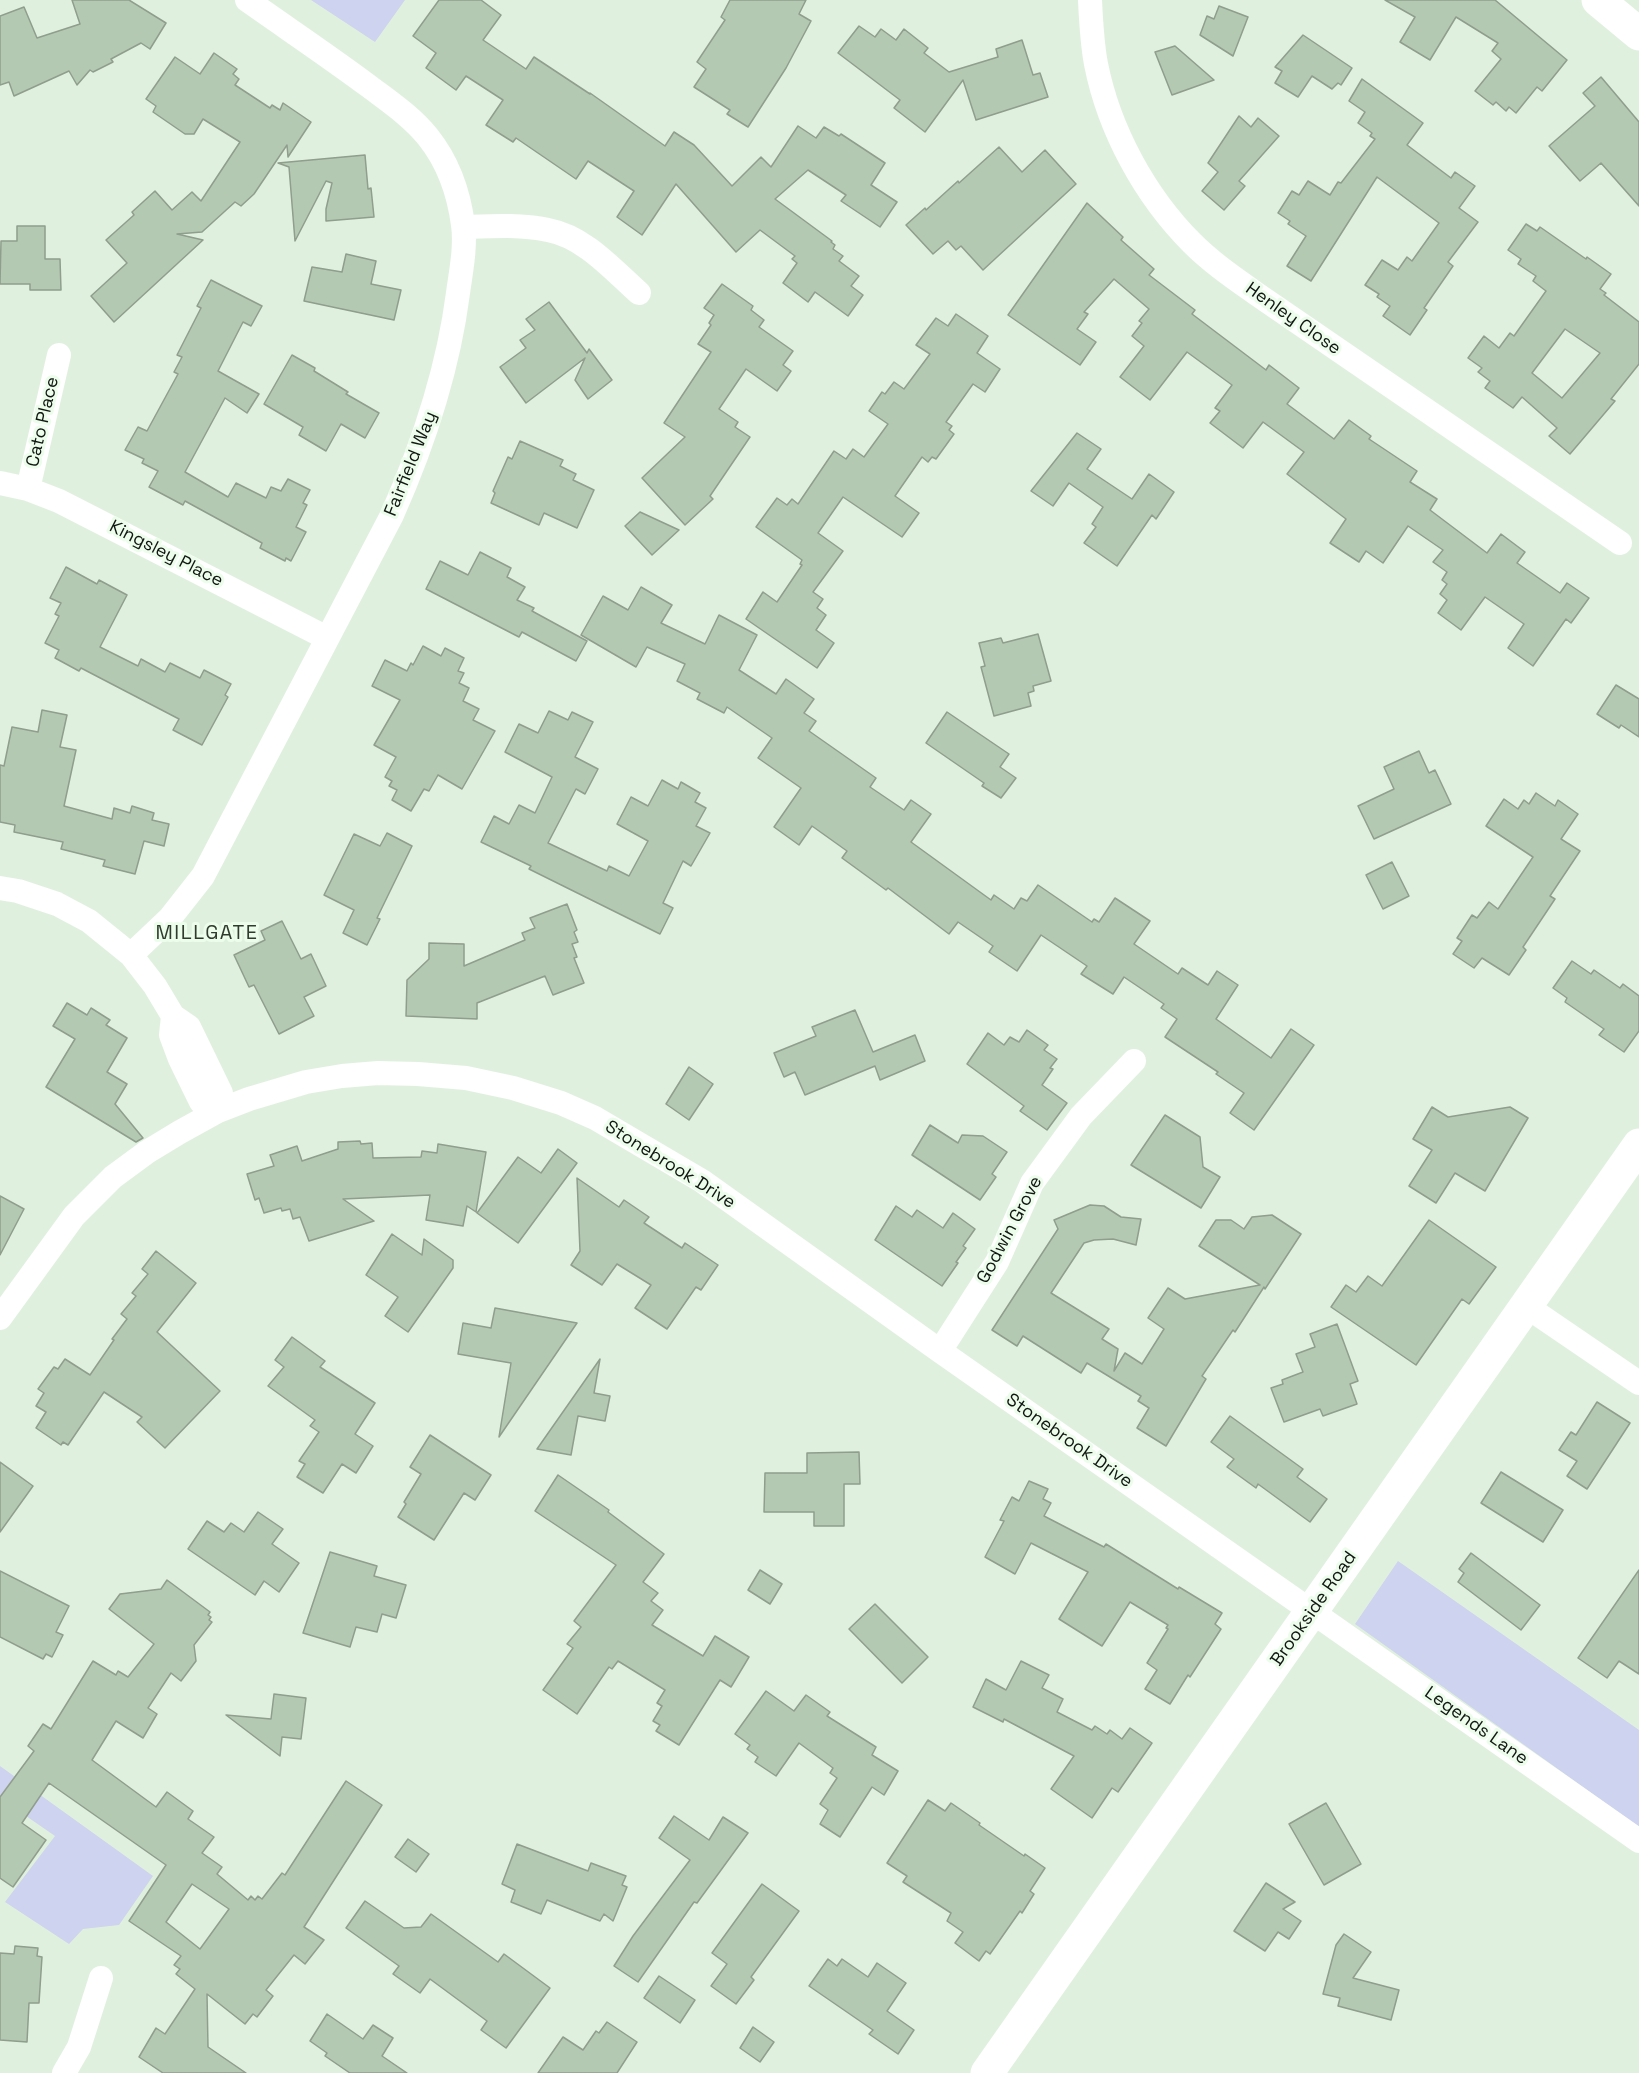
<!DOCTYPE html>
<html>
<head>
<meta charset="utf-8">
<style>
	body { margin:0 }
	canvas { display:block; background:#e0f0de }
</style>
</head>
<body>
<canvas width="1639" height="2073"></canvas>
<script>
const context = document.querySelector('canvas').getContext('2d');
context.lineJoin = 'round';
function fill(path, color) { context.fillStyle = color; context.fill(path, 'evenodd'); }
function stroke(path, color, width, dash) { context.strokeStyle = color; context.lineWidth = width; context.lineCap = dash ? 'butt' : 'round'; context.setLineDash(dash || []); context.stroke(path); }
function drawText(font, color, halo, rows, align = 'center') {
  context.font = font + ' "Space Grotesk",sans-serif'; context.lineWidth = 6; context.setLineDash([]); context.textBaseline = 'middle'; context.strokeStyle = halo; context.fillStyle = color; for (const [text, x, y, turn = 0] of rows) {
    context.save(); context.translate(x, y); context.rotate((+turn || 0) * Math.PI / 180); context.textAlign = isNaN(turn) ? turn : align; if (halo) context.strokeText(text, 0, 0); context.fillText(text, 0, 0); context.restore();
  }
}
fill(new Path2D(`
	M311,0H405L375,42Z
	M1398,1561L1639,1730V1827L1355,1624Z
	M0,1766L153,1876L119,1925L83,1929L69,1944L5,1902L55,1836L0,1798Z`), '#ced3ef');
const building = new Path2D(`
	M72,0H129L166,23L150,49L141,43L111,59L113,62L93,72L90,70L77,85L69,71L14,96L9,82L0,85V16L24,7L37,38L80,24Z
	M439,0H481L501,15L483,40L526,69L534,57L590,94V93L665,146L674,132L694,145L732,186L761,157L771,167L798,126L816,138L824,127L839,136L841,134L885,163L871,185L897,202L880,227L841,201L846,195L808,170L775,199L832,241L831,242L835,245L833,249L843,256L839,261L859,276L851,286L863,295L848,316L815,292L808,302L783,283L797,263L792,259L795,256L760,230L736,252L676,184L642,235L617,217L634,191L588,161L576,179L516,138L513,142L486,125L503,100L466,76L456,90L426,68L436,53L413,36Z
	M730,0H806L799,14L811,21L786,68L748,127L727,114L730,110L694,87L706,69L697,62L725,20L721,17Z
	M1385,0H1495L1567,60L1542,91L1537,87L1516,113L1509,107L1506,111L1496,102L1493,105L1475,91L1501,59L1492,51L1498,43L1456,17L1430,60L1400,42L1415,17Z
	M1219,6L1248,17L1233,56L1200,35L1207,16L1214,19Z
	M859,26L875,37L881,29L896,40L904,29L928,48L924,53L949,72L998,57L996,49L1022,40L1033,75L1040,73L1048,97L976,120L963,80L925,132L894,108L900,100L838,53Z
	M1303,35L1352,68L1341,85L1338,83L1332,89L1312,76L1298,97L1275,83L1282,71L1275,67Z
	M1175,46L1214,80L1172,95L1155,52Z
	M214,53L237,69L233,74L239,79L235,85L270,108L272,105L280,110L283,103L311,122L288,157L287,145L254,194L241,206L235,202L202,232L177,234L203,240L114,322L91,296L127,263L106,240L134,215L132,212L155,191L172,210L192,192L201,201L240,142L203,119L194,134H185L153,112L156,106L146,99L175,57L200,74Z
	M1601,77L1639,122V206L1601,163L1580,181L1549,146L1595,106L1583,93Z
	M1362,79L1423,123L1407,145L1451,178L1455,172L1475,186L1459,208L1478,222L1448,262L1453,266L1424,308L1427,310L1410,335L1383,316L1390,306L1377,297L1379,294L1365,285L1382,260L1398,270L1407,257L1412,261L1439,223L1377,177L1311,281L1287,266L1306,236L1288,224L1290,221L1278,213L1292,191L1299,195L1308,181L1330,195L1338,182L1341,183L1375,139L1370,136L1372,133L1358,123L1365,112L1349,101Z
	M1239,116L1251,127L1258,118L1279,136L1239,181L1245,186L1224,210L1202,191L1218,172L1208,163Z
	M999,147L1022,172L1045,150L1076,184L983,270L961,246L956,250L948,241L933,254L906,225L925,208L926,210L958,181L959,183Z
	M365,155L368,189L371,188L374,217L326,221V209L332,183L326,181L295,241L289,167L278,163Z
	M1087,203L1123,237L1121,240L1154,269L1149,275L1195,310L1192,314L1266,370L1269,365L1299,388L1287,404L1334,439L1349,420L1371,436L1369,439L1417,471L1410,482L1437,499L1430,510L1487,553L1501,534L1525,552L1517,563L1560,593L1567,583L1589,598L1571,623L1566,619L1533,666L1508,648L1524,624L1485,597L1461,630L1438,613L1447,600L1440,594L1447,584L1442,580L1447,572L1433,562L1443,550L1408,526L1383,563L1366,551L1359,562L1330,543L1346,519L1287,474L1304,452L1263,422L1243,448L1210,423L1220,411L1215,408L1232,385L1187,352L1150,400L1120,377L1144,346L1132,336L1142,323L1139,321L1149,309L1114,279L1084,312L1088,314L1077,329L1096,342L1080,365L1008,315Z
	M1526,224L1537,231L1540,227L1586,259L1587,257L1611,274L1600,289L1606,293L1604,295L1639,322V364L1611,399L1615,401L1570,454L1549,436L1557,428L1522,397L1513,408L1485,388L1490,381L1478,372L1482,368L1468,358L1484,336L1499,348L1510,333L1514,336L1546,291L1533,281L1536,276L1518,264L1521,259L1508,250ZM1565,329L1600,353L1562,398L1532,373Z
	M17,226H45V259H60L61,290H30V284H0L1,241H17Z
	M346,254L376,261L371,284L401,290L394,320L304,301L312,267L342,272Z
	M211,280L262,306L251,326L243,322L218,371L259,394L247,413L225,398L185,472L228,497L236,483L266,498L271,487L281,491L288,479L310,490L303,503L307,505L296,527L306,532L291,561L286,558L285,561L260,548L262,543L185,501L183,505L149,487L158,471L142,463L144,459L125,450L138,427L147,431L178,374L174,372L182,357L177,355L201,308L197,306Z
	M722,284L753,306L751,310L764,320L759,327L793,351L783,365L791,371L777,391L746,369L719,409L738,422L735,427L750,437L710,496L713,499L685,525L642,478L685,437L664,423L711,352L698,344L711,325L709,323L714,315L704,308Z
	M549,302L587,353L589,349L612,380L588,399L575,380L585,358L526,403L500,367L526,348L520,340L535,330L526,319Z
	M956,314L988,336L977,353L1000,369L985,392L973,384L946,422L952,426L949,430L954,434L936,459L932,457L928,462L922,457L895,496L919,513L902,537L843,497L818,533L843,551L813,592L823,599L817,608L826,615L816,630L834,643L817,668L746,619L763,592L777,602L802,565L800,564L802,560L756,527L777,498L787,505L792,499L798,504L834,451L846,459L853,449L864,457L888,424L869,411L882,392L885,394L894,382L904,389L930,354L916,345L936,318L948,326Z
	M292,355L315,368L314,371L348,392L346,394L379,413L365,438L341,424L326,451L299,435L303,427L264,404Z
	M1077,433L1101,449L1087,469L1132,499L1149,474L1174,492L1156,519L1152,515L1117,566L1084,543L1096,527L1092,524L1103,507L1069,483L1053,506L1031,491Z
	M520,441L563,460L560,466L576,474L573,480L594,490L577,528L544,513L539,525L491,503L495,493L493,491L508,457L512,459Z
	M640,512L679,530L652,555L625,526Z
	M480,552L511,568L507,577L525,587L517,600L534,608L532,611L587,641L576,661L522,632L519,637L426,589L440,561L468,575Z
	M66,567L97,584L99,580L127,595L100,647L138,666L141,659L165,672L170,663L200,678L204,670L231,684L225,695L228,697L202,745L173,730L179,719L81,668L79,671L55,658L59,650L45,643L59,616L55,614L61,603L50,598Z
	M641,587L672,605L661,623L705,644L719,615L757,635L739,670L776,694L786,679L814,699L804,713L816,721L809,731L876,778L870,787L904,810L911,800L931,814L911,842L991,900L994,895L1014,909L1021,898L1027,901L1038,885L1092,922L1094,919L1099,922L1115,898L1150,921L1134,944L1178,974L1182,968L1208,985L1217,971L1238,985L1216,1019L1271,1058L1291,1029L1314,1045L1254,1130L1230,1113L1244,1093L1216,1074L1218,1072L1165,1037L1177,1019L1161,1008L1164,1004L1124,977L1113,994L1081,974L1087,966L1041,935L1017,971L989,952L993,946L958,922L949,934L888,888L886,890L842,858L847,851L812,826L799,845L774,827L801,788L758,758L772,738L727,707L724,713L697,699L700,693L677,681L685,664L647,647L636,667L581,635L603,596L628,610Z
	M1038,634L1051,681L1033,686L1034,691L1028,693L1031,706L994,716L981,667L985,666L979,643L1001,638L1003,643Z
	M423,646L441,656L445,648L464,658L458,671L464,673L459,683L469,688L463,701L479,709L473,720L495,731L462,789L438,775L429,791L424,789L411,811L392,800L397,790L389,786L392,781L385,777L396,757L374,745L400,700L372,686L385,660L407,671L411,663L413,665Z
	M1616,685L1639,699V737L1621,725L1619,728L1597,714Z
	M42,710L67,715L60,747L76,750L64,806L112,819L114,808L130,813L132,806L154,813L152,820L169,824L164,846L144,841L135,874L103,866L105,860L61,849L63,842L14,832L15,825L0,822V765L4,766L12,727L38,732Z
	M549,711L568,720L572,712L593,722L575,757L598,769L585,794L576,789L548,843L607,871L609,866L629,876L648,841L617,824L631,797L648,806L662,780L678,789L681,782L700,793L695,802L706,808L696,826L710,833L691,866L683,861L663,903L673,908L660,934L529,869L531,866L481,842L494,816L509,824L519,805L535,813L552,777L505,752L519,724L538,733Z
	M947,712L1009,754L1000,767L1016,778L1001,798L982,786L984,783L926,743Z
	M1419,751L1429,773L1435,770L1451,804L1374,839L1358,806L1394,789L1384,767Z
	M1536,793L1555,806L1558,800L1578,814L1561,839L1580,851L1550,896L1555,899L1523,947L1526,950L1509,975L1482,958L1474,968L1453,954L1462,941L1457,938L1472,915L1477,918L1489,902L1498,909L1533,857L1486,826L1504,799L1518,809L1524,800L1529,804Z
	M387,833L412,846L377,918L380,919L367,945L343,933L354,910L324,895L354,834L380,846Z
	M1392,862L1409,896L1383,909L1366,875Z
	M567,904L577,930L574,932L578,942L572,944L577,957L574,958L584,983L553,995L545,976L477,1003V1019L406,1016L407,980L429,959V943L464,944V966L525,940L522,933L535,928L530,918Z
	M282,921L301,959L311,954L326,986L304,997L314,1016L279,1034L254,985L249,987L234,955L265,940L261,931Z
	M1572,961L1591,974L1594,970L1620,988L1623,984L1639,996V1031L1624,1052L1599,1035L1604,1029L1565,1002L1567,998L1553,988Z
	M67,1003L87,1015L91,1008L110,1020L106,1025L127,1038L107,1072L127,1084L115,1104L143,1138L136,1142L46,1087L75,1039L53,1026Z
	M855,1010L873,1052L915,1035L925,1061L880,1080L875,1066L805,1095L795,1072L784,1077L774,1053L816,1036L812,1027Z
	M1027,1030L1048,1045L1044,1050L1057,1059L1050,1068L1053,1069L1042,1085L1067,1103L1047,1130L1020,1111L1024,1106L967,1064L988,1033L1004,1045L1010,1037L1019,1042Z
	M689,1067L713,1084L689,1120L666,1104Z
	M1432,1107L1448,1117L1510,1107L1528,1118L1485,1191L1455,1173L1436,1203L1409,1186L1432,1150L1413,1139Z
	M1165,1115L1200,1137L1203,1167L1220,1177L1201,1208L1131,1165Z
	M930,1125L958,1143L962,1135L983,1136L1007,1152L992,1174L996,1177L980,1200L912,1155Z
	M360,1141L361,1144L372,1143L373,1158L421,1157L422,1151L437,1153L438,1144L486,1152L476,1212L467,1206L463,1226L426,1220L430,1195L343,1199L374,1221L309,1241L300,1217L293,1219L290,1209L282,1211L281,1208L264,1213L259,1198L255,1200L247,1174L274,1166L270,1155L297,1146L302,1161L338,1149V1142Z
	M558,1149L577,1163L518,1243L477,1213L518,1157L541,1173Z
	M577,1178L619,1207L624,1200L649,1217L644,1223L682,1248L685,1243L718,1265L701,1290L696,1287L667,1329L635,1308L651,1285L617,1264L602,1285L571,1265L580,1251Z
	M0,1196L24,1209L0,1255Z
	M1090,1205L1104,1206L1121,1217L1141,1219L1136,1245L1113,1239L1094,1240L1084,1243L1051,1293L1109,1329L1102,1339L1118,1349L1114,1371L1125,1353L1142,1364L1164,1329L1148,1318L1168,1288L1185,1299L1260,1285L1199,1246L1216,1220H1231L1244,1229L1252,1217L1272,1215L1301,1234L1265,1289L1264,1287L1235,1332L1233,1330L1202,1376L1206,1379L1166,1446L1137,1428L1149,1408L1138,1401L1141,1396L1087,1363L1081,1373L1023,1336L1017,1346L992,1330L1058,1229L1054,1220Z
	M896,1206L912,1217L917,1210L943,1228L953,1213L975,1229L963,1246L966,1248L956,1262L958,1263L942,1286L875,1240Z
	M1429,1220L1496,1267L1469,1304L1462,1299L1416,1365L1331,1307L1346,1285L1356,1292L1368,1276L1382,1286Z
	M392,1234L422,1255L424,1239L453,1260V1268L408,1332L385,1316L398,1297L366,1275Z
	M156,1251L196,1283L157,1332L220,1391L165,1448L137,1422L142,1417L104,1392L68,1445L63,1442L61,1445L36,1428L46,1412L36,1406L44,1393L38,1389L54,1367L58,1369L65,1359L90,1375L114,1340L112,1339L127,1319L121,1314L136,1296L132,1293L148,1274L142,1269Z
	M495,1308L577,1323L499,1437L511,1363L458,1354L463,1323L491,1328Z
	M1337,1324L1358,1381L1350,1384L1357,1404L1323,1416L1320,1409L1284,1422L1271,1388L1283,1384L1282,1380L1303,1372L1296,1354L1315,1347L1310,1334Z
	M292,1337L325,1361L320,1367L375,1403L355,1434L373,1446L356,1473L342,1464L323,1493L297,1477L305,1464L299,1461L319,1432L310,1426L315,1420L268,1386L284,1367L275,1360Z
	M600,1359L594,1393L610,1396L605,1421L578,1416L571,1455L537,1449Z
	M1597,1402L1630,1423L1587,1489L1567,1476L1577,1461L1559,1450L1571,1432L1576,1435Z
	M1230,1416L1303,1469L1297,1477L1327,1499L1310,1522L1258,1484L1256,1488L1227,1467L1234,1459L1211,1442Z
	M430,1435L491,1475L475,1500L464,1493L434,1540L398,1517L406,1504L404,1502L421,1474L410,1467Z
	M859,1452L860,1484H844V1526H814V1512H764L765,1473H807V1453Z
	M0,1462L33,1486L0,1532Z
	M1501,1472L1563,1510L1543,1542L1481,1503Z
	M558,1475L609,1510L608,1512L664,1554L643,1582L658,1593L651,1601L663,1610L652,1625L703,1656L715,1636L749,1657L731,1687L720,1680L679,1745L656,1731L660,1725L653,1721L662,1706L657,1703L665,1690L618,1661L612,1669L609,1667L577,1714L543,1690L573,1648L567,1644L581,1627L574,1621L616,1565L535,1511Z
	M1029,1481L1048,1489L1043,1499L1051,1503L1044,1516L1104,1547L1106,1544L1178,1589L1179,1587L1222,1613L1215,1624L1221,1629L1190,1677L1188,1675L1170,1704L1145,1689L1157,1670L1147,1663L1168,1629L1166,1628L1168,1625L1130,1602L1102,1646L1059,1619L1088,1572L1031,1543L1015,1574L985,1557L1004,1521L1000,1520L1012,1497L1019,1501Z
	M258,1512L283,1529L272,1544L299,1563L279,1592L264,1581L255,1595L188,1549L207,1521L224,1532L231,1523L244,1532Z
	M330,1552L377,1566L374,1576L406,1585L396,1618L382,1614L377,1632L356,1627L350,1647L303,1633Z
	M1471,1553L1540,1605L1521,1630L1458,1582L1464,1573L1459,1569Z
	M760,1570L782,1584L770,1604L748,1590Z
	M1639,1570V1674L1619,1661L1607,1678L1578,1658Z
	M0,1571L69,1606L56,1632L63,1635L52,1657L46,1654L43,1659L0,1637Z
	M167,1580L210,1612L208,1615L211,1617L209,1620L212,1622L194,1645L196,1661L181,1681L171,1673L148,1708L157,1714L143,1738L116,1721L92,1760L156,1807L167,1792L193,1811L188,1819L214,1837L202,1853L222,1867L217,1874L248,1900L251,1896L255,1900L258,1896L262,1899L282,1873L285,1875L346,1781L382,1805L304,1927L324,1940L305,1964L294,1955L266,1990L273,1996L257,2017L253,2014L245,2024L207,1994L208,2047L246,2073H163L139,2057L156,2028L165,2034L195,1989L176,1974L180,1969L174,1965L181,1956L129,1921L166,1865L49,1783L22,1823L46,1840L13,1887L0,1878V1797L34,1751L28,1746L43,1724L51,1729L93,1661L116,1675L118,1671L128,1677L154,1644L109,1609L120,1594L161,1589ZM192,1884L229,1909L200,1949L166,1922Z
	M875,1604L928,1657L902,1683L849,1629Z
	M1021,1661L1049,1675L1042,1688L1063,1699L1057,1712L1092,1730L1095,1726L1107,1734L1110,1730L1122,1739L1130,1728L1152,1743L1118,1792L1112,1788L1092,1818L1051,1789L1074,1756L1004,1719L1003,1722L973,1707L986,1679L1006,1690Z
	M766,1691L794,1711L806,1695L830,1712L827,1716L876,1747L872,1755L898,1771L884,1795L872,1787L840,1837L820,1824L828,1810L820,1804L837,1778L830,1773L833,1768L799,1743L776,1776L755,1762L758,1757L747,1749L750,1745L735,1734Z
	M274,1694L306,1698L301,1739L282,1737L280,1756L226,1715L271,1719Z
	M928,1800L945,1811L951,1803L980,1823L979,1825L1024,1856L1025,1854L1045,1868L1030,1891L1034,1894L1022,1913L1020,1911L990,1954L986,1951L979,1961L955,1943L963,1932L947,1921L951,1913L903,1882L907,1876L887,1863Z
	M1326,1803L1361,1864L1324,1885L1289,1824Z
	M674,1816L709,1840L723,1817L748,1833L697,1903L694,1902L638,1982L614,1966L633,1936L690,1860L659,1838Z
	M408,1839L429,1854L416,1872L395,1857Z
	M517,1844L588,1871L591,1863L626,1876L622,1885L627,1887L613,1921L604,1914L600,1921L547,1900L541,1914L511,1902L515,1890L502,1884Z
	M1266,1883L1295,1902L1283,1909L1301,1921L1289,1939L1278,1932L1265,1951L1234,1931Z
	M762,1884L799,1911L751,1977L754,1980L736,2004L711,1986L727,1964L712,1953Z
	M365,1901L404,1928L421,1927L431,1914L498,1962L504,1954L550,1988L506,2048L481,2030L487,2021L430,1979L420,1993L393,1974L399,1966L346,1928Z
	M1344,1934L1371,1952L1353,1978L1399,1990L1391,2020L1338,2006L1340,1998L1323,1994L1336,1945Z
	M15,1946L38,1948L37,1956L42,1957L39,2003H29L27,2042L0,2040V1953L14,1954Z
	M828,1959L837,1966L842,1959L868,1977L877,1963L906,1983L887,2011L914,2030L898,2054L869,2034L873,2030L809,1986Z
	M659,1976L695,2000L680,2023L644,1998Z
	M327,2014L363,2039L373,2025L393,2038L382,2056L407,2073H350L325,2056L327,2053L310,2041Z
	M607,2022L637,2042L617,2073H538L563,2037L583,2050L596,2031L599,2033Z
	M753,2027L774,2042L760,2062L740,2048Z`);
fill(building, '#b4c9b1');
stroke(building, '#8f9e8d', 1.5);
stroke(new Path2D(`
	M1090,0C1091,21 1092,43 1096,64C1109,130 1145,196 1192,243C1213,264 1237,280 1261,297L1620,543
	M464,227C491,226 520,224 548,230C585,237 612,269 639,293
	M0,483L28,489L59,501L327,638
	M28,489L59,355
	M0,888L18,891L57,904L89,921L131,955L155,986L173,1016L189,1027L221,1093L218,1111L201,1102L180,1059L171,1035L173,1016
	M131,955L170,918L203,876L392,515C424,443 448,371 458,293C461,271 466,247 463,225C459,194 448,162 428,137C412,117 390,102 370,87C330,57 288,29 247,0
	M1526,1306L1639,1383
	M0,1318L74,1216L113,1177L147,1152L180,1132L218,1111L249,1099L306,1082L342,1076L378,1073L418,1074L466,1078L513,1088L561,1103L595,1118L702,1181L940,1351L1639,1841
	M940,1351L997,1262L1032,1183L1081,1116L1134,1061
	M64,2073L79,2047L101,1978`), '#fff', 24);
stroke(new Path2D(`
	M1598,0L1639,34
	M987,2073L1639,1145`), '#fff', 33);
drawText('18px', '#101610', '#edfdec', [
	["Henley Close",1293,319,35],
	["Cato Place",43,422,-77],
	["Fairfield Way",411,464,-68],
	["Kingsley Place",166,554,27],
	["Stonebrook Drive",670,1165,32],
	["Godwin Grove",1010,1230,-62],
	["Stonebrook Drive",1069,1441,35],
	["Brookside Road",1314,1609,-55],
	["Legends Lane",1476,1726,35]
]);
context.letterSpacing = '1.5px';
drawText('20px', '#2e3b2d', '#edfdec', [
	["MILLGATE",207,934]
]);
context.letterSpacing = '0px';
</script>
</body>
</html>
